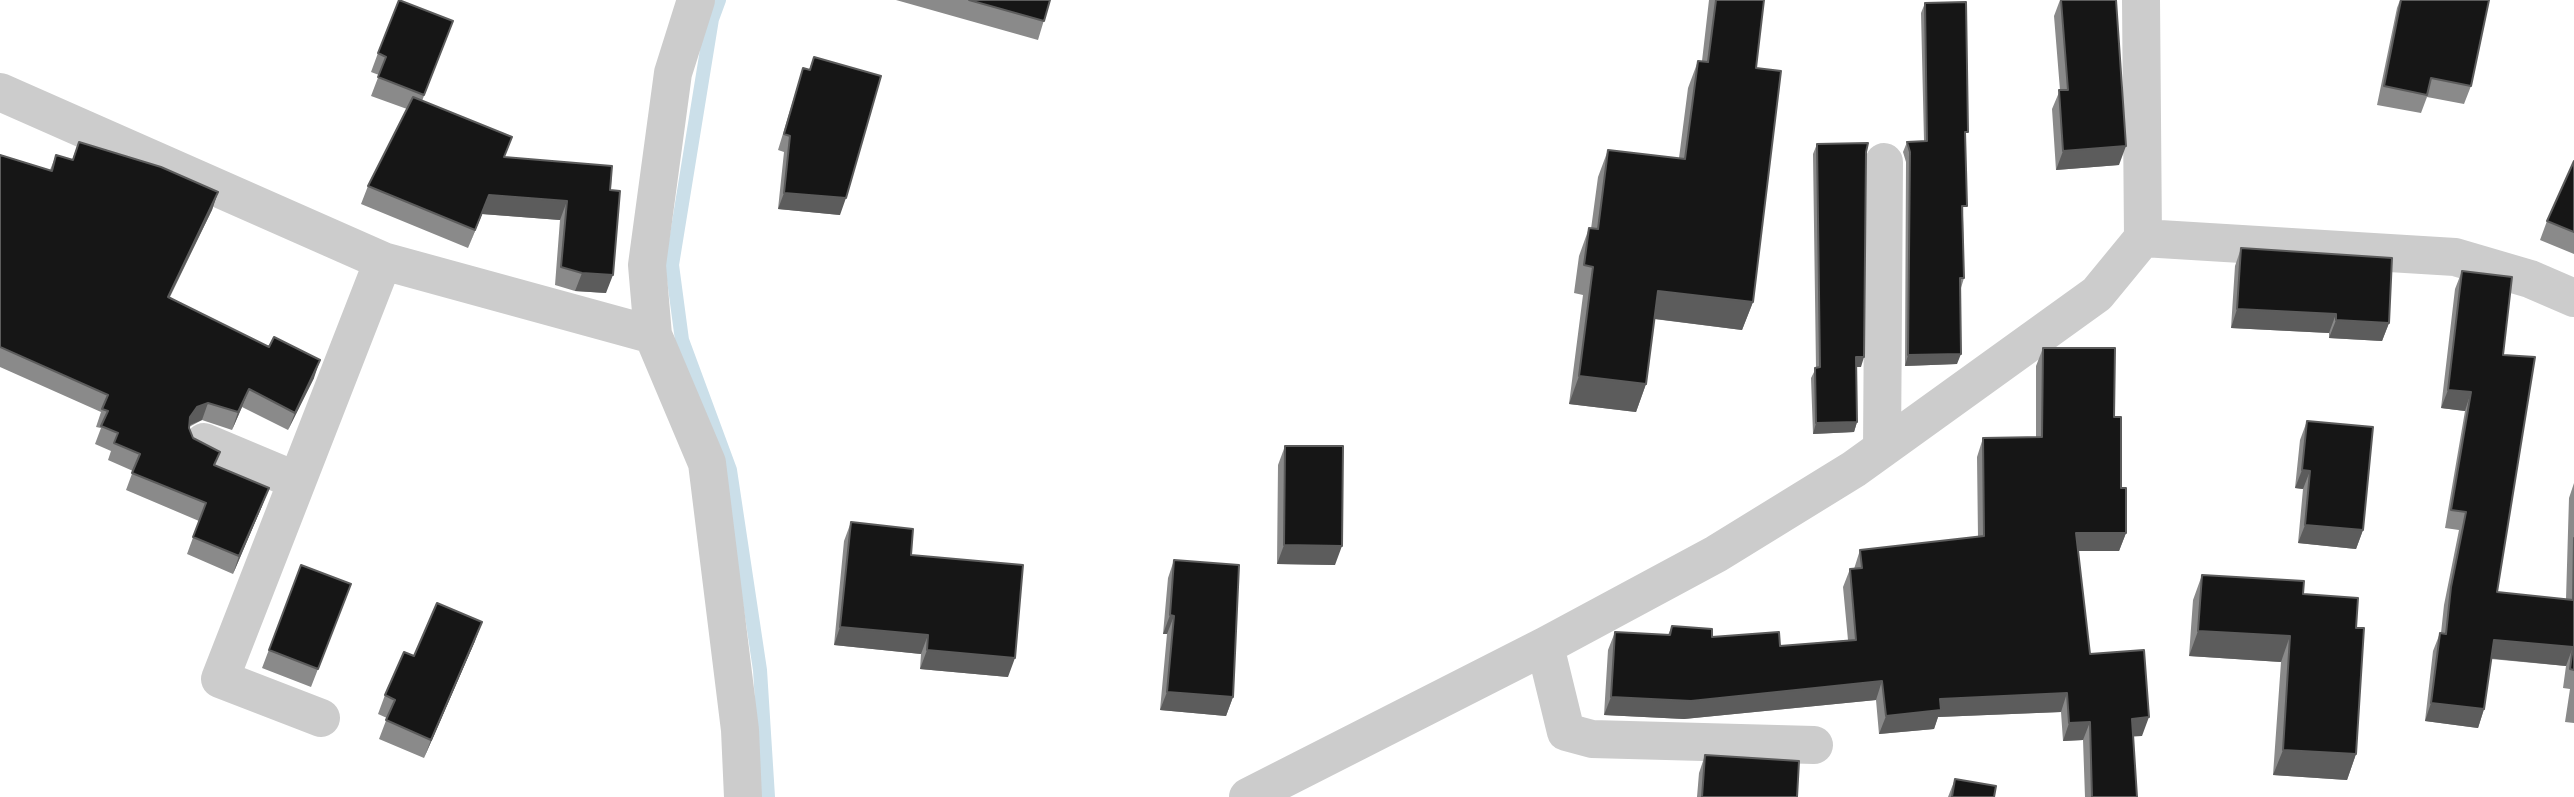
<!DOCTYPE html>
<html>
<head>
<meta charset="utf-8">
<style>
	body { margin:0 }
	canvas { display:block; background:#fff }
</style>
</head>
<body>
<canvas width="2574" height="797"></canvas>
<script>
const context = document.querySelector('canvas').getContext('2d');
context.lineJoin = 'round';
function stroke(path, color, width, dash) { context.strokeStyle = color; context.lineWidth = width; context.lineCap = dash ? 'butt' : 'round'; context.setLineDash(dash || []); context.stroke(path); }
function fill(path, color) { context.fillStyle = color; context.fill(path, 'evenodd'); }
stroke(new Path2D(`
	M719,0L712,19L672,265L682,340L730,470L760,670L768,797`), '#cbdfe9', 14);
stroke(new Path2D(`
	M696,0L673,73L647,265L653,335L707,463L740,730L743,797
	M2141,0L2143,238
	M0,92L383,261L653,335
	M204,442L297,481
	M1882,449L1884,162
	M1545,646L1566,732L1592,739L1814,745
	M321,718L220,679L383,261
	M1248,797L1545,646L1716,554L1854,469L2097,294L2143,238L2455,257L2530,279L2574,298`), '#ccc', 38);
fill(new Path2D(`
	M896,0H1050L1038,40Z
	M1709,0H1764L1756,68L1753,302L1742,330L1654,319L1646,384L1636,412L1569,404L1583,295L1574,293L1579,256L1589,228L1591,229L1598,177L1608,150L1679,158L1688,88L1698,61H1702Z
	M2060,0H2116L2119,165L2056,170L2052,109L2060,90L2054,16Z
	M2400,0H2489L2471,86L2464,104L2427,97L2421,113L2377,105L2397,8Z
	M1925,3L1965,141L1963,216L1964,278L1961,288L1957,364L1905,366L1906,162L1903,152L1907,142L1924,141L1921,13Z
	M453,21L422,101L505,157L612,166L606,293L575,291L555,285L560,220L482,214L468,248L361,204L368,186L407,109L371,96L379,75L371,72L378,53Z
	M814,57L840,215L778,209L784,152L778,150L803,68L809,70Z
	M79,142L218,192L212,210L170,297L314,378L288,430L242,407L232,430L202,420L189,427L193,438L215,466L262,506L233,574L187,554L199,521L126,490L133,471L108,460L111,451L95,444L101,428L96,427L101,412L0,367V155L50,170L56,155L72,160Z
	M1817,144L1866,152L1861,367H1856L1857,422L1854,432L1813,434L1811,378L1816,368L1813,154Z
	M2574,161V254L2540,240L2547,221Z
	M2241,248L2389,323L2382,341L2329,338V333L2231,328L2235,266Z
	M2462,271L2503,355L2497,592L2566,599L2569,498L2574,483V723L2565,722L2570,689L2563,688L2566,666L2491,659L2484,709L2478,728L2425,721L2433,651L2440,633H2441L2444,605L2459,530L2445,528L2465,411L2441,408L2455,289Z
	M2043,348L2114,417L2126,533L2119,551H2078L2090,654L2142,736H2133L2137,797H2085L2083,740L2063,741L2061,712L1938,717L1934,729L1879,734L1876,700L1684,719L1604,715L1608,650L1615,632L1668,635L1672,626L1712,637L1780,646L1848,640L1843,587L1850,569H1854L1860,550L1978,537L1977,457L1983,438L2036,437V366Z
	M2307,421L2363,530L2356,549L2298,543L2303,489L2295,488L2300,440Z
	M1285,446L1335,565L1277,564L1278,465Z
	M851,522L911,555L1008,677L920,669L921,654L834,645L844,541Z
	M1174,560L1233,697L1226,716L1160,710L1167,634H1163L1168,578Z
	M301,565L351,584L311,687L262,668Z
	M2202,575L2303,594L2356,628V754L2347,780L2273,775L2281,662L2189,656L2193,600Z
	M475,641L424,758L379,739L387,718L378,714L385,695L414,656Z
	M1705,755L1797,797H1697L1699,773Z
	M1955,779L1994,797H1948Z`), '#8a8a8a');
fill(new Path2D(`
	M2126,146L2119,165L2056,170L2063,151Z
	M218,192L212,210L161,314L168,297Z
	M784,193L846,198L840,215L778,209Z
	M489,195L567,201L560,220L482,214L468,248Z
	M582,273L613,275L606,293L575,291Z
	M1658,291L1753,302L1742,330L1648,318Z
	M2237,309L2336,314L2329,333L2231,328Z
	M2336,320L2389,323L2382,341L2329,338Z
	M1961,354L1957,364L1905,366L1908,355Z
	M1856,357H1864L1861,367H1852Z
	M320,360L314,378L288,430L295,413Z
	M1579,376L1646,384L1636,412L1569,404Z
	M249,389L242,407L232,430L238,412Z
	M2448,390L2471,392L2465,411L2441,408Z
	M208,403L202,420L190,425L184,434L190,417L197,407Z
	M1857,422L1854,432L1813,434L1816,423Z
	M2302,470L2310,471L2303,489L2295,488Z
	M269,488L262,506L233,574L239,556Z
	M2305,525L2363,530L2356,549L2298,543Z
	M2076,533H2126L2119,551H2069Z
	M1284,545L1342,546L1335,565L1277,564Z
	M1170,615L1174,616L1167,634H1163Z
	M482,622L475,641L424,758L431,740Z
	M840,627L928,635L921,654L834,645Z
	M2198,631L2290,636L2281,662L2189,656Z
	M2494,640L2573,647L2566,666L2487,658Z
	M927,650L1015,658L1008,677L920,669Z
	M1882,681L1876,700L1684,719L1604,715L1611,697Z
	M1167,692L1233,697L1226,716L1160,710Z
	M2067,693L2061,712L1938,717L1934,729L1879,734L1886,716L1940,699Z
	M2431,703L2484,709L2478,728L2425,721Z
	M2149,717L2142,736L2125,737L2132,719Z
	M2090,722L2083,740L2063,741L2069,723Z
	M2283,750L2356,754L2347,780L2273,775Z`), '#5c5c5c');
const building = new Path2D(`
	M399,0L453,21L424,95L378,77L386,57L378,53Z
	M969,0H1050L1044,21Z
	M1716,0H1764L1756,68L1781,71L1753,302L1658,291L1646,384L1579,376L1593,267L1584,265L1589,228L1598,229L1608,150L1685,159L1698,61L1708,62Z
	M2061,0H2116L2126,146L2063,151L2059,90H2068Z
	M2401,0H2489L2471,86L2431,78L2427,95L2384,86Z
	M1966,2L1968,132H1965L1967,206H1962L1964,278H1960L1961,354L1908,355L1910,152L1907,142L1927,141L1925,3Z
	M814,57L881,76L846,198L784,193L790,136L784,134L803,68L810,70Z
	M413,97L512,137L504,157L612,166L610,190L620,191L613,275L582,273L561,267L567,201L489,195L475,230L368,186Z
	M79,142L161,167L218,192L168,297L269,347L274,337L320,360L295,413L249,389L238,412L208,403L197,407L190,417L189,428L193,438L220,452L214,465L269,488L239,556L193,537L206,503L132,473L140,454L114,443L118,433L101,426L108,411L102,409L108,395L0,347V155L52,171L56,155L73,160Z
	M1868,143L1866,152L1864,357H1856L1857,422L1816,423L1815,368L1820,367L1817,144Z
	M2574,161V232L2547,221Z
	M2241,248L2392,258L2389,323L2336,320V314L2237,309Z
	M2462,271L2512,277L2503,355L2535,357L2497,592L2573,600L2574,538V670L2570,669L2573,647L2494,640L2484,709L2431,703L2440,633L2446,634L2451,587L2466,512L2451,510L2471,392L2448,390Z
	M2043,348H2115L2114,417H2121V488H2126V533H2076L2090,654L2144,650L2149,717L2132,719L2137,797H2092L2090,722L2069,723L2067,693L1940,699L1941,710L1886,716L1882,681L1691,701L1611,697L1615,632L1670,635L1672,626L1712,629V637L1779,632L1780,646L1856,640L1850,569L1862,568L1860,550L1984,536L1983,438L2042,437Z
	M2307,421L2373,427L2363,530L2305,525L2310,471L2302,470Z
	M1285,446H1343L1342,546L1284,545Z
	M851,522L913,529L911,555L1023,565L1015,658L927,650L928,635L840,627Z
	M1174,560L1239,565L1233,697L1167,692L1174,616L1170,615Z
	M301,565L351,584L318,669L269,650Z
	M2202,575L2304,581L2303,594L2358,598L2356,628H2364L2356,754L2283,750L2290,636L2198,631Z
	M437,603L482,622L431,740L386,720L395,700L385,695L404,652L414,656Z
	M1705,755L1799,761L1797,797H1702Z
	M1955,779L1996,786L1994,797H1952Z`);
fill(building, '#161616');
stroke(building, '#5c5c5c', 2);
</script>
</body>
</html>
